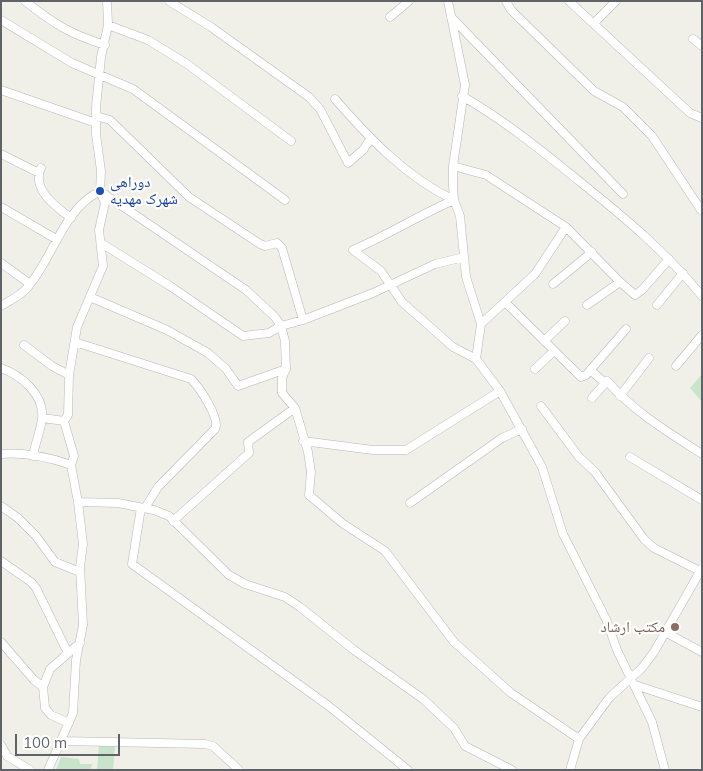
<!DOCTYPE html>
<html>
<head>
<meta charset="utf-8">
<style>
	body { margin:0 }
	#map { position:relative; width:703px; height:771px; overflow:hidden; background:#f0efe8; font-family:Mulish,sans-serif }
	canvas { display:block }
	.frame { position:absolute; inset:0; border:2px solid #5f6267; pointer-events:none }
	.scale { position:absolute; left:15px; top:734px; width:105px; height:22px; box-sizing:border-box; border:2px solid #5f6267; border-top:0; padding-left:6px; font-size:15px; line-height:18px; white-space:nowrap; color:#5f6267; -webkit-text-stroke:4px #fff; paint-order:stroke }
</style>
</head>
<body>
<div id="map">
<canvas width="703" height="771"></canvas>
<div class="frame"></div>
<div class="scale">100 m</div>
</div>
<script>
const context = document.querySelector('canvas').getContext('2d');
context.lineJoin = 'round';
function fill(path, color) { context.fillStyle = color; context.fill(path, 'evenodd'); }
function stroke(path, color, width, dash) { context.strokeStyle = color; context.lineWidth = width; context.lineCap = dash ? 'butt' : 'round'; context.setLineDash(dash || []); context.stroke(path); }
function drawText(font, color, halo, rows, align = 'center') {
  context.font = font + ' Mulish,"Noto Naskh Arabic",sans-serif'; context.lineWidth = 4.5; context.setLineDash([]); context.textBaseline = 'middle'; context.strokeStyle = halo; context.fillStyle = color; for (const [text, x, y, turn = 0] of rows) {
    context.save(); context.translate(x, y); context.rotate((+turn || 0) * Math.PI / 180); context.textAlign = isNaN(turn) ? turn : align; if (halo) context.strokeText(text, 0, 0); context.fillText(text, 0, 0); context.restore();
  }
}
fill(new Path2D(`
	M702,374V402L690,388Z
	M99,744L115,746L113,770H97Z
	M61,757L79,759L80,764H92L91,770H56Z`), '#c8e4cb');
const minor = new Path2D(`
	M25,1C54,24 70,34 105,45
	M169,1L211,27L309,97L320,109L348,163L363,150L371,138
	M448,1L465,85L453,166V186L454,200L460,216L466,277L481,324L476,359
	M506,1L511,10L594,91L623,107L652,136L701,210
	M569,1L690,113L702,118
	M390,17L409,1
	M451,17L623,194
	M1,20L72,63L133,89L285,200
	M594,23L616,1
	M108,25L148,40L187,64L291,141
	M693,39L702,46
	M1,90L96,123
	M462,96C504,120 542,151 579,181C624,217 666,252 702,296
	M335,99C368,137 407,178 454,200
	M96,116L110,120L189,197L260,244L265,246L277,243L282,248L303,320
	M1,154L39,173
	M453,166L486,175L566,227L620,282L635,295L642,290L669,259
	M41,168C31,189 56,207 71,218
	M1,207L56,239
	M101,243L170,286L243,336L269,333L281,326L303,320L373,293L435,264L464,257
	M353,250L381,271L402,302L453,347L476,359L500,391L542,467L563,534L606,619L617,650L652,722L665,770
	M353,250C388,235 419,215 454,200
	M1,263L30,284
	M553,284L592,252
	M90,297L167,330L208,353L226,369L238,386L286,369
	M506,303L581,377L586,375L626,329
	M587,305L620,282
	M657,305L683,273
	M1,306C9,301 20,296 27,288C53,259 62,210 100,191L246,290L275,317L281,326L285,341L286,369L282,378V393L295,408L308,452L311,472L309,495L342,523L385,551L454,642L511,693L579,739
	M481,324L535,274L566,227
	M544,341L565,321
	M75,342L191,379C199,387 221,419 215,429L158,487L145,508
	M24,345L52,366L69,375
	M676,366L702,335
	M1,368C21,375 45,395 42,419C41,429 35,444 33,456
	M535,369L554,351
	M590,370L604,382
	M620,396L649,358
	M592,398L607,381C634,412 668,432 702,454
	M541,406L579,457L595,472L644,539L654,548L700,571
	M43,418L64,421
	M303,441L373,450H406L500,391
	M1,454C26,452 48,457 71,465
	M630,457L702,500
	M78,502L118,503L154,510L169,516L229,575L245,584L285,597L300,607L354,650L423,699L454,728L465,746L512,770
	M410,503L502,438L522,429
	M1,506L18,518L36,536L55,562L80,572
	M141,508L132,564L330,707L408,770
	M173,521L249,453L248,442L295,408
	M1,561L31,582L36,588L68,653
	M665,632L702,652
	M1,642L34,680L43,687
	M635,685L702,707
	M69,723L51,715L45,708L43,687L50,669L80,643
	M62,741L205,744L213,746L239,770
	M1,745L7,756L30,770
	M48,770L73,713L76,660L83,625L80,567L83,544L78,502L71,465L74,456L64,421L68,415L69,375L77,327L103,266L99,230L105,203L100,191L101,171L96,134V107L101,57L108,25L107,1
	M570,770L579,739L609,698L642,668L654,652L702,568`);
stroke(minor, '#b5b7bb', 9);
stroke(minor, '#fff', 8);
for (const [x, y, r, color] of [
	[100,191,5,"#1a4fb4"],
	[675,627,5,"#8d6e63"]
]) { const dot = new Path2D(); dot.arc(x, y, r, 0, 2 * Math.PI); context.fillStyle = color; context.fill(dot); stroke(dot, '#fff', 2); }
drawText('15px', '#164399', '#fff', [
	["دوراهی",110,182],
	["شهرک مهدیه",110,199]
], 'left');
drawText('15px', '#785e54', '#fff', [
	["مکتب ارشاد",665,627]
], 'right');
</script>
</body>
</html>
